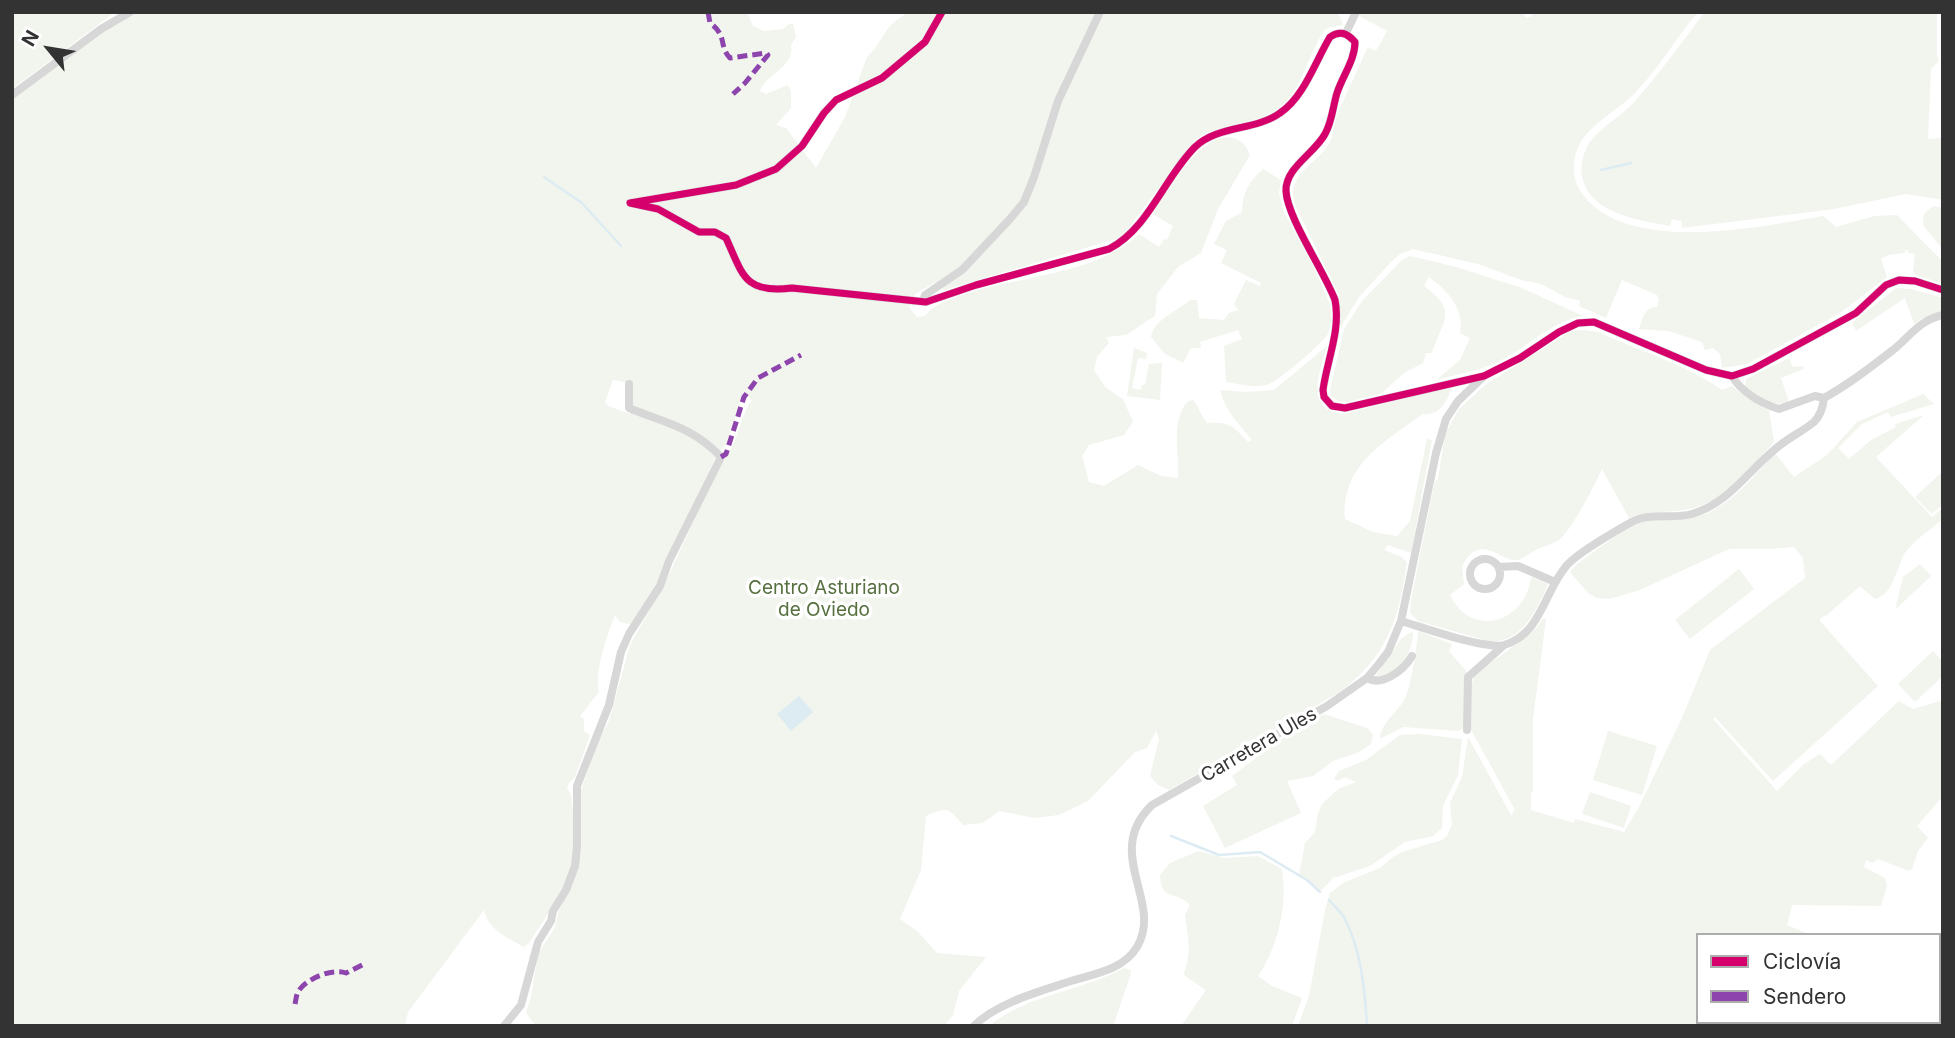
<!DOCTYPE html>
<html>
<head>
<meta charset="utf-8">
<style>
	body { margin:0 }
	#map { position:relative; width:1955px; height:1038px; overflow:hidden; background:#fff; font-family:Inter,sans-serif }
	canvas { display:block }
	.frame { position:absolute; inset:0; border:14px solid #333; pointer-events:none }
	.legend { position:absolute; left:1696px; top:933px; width:245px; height:91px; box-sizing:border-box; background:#fff; border:2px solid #adadad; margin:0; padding:9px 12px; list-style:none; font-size:21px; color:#333 }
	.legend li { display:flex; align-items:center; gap:14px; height:35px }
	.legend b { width:35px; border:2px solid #adadad }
	.north { position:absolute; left:14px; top:14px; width:70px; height:70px; -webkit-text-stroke:5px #fff; paint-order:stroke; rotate:300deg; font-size:19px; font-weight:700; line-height:28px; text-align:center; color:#333 }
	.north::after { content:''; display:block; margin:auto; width:24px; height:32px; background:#333; clip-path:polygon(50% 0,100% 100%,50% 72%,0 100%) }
</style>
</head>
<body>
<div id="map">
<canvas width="1955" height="1038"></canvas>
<div class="frame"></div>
<ul class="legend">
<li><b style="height:9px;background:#d6006c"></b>Ciclovía</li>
<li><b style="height:9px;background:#8e44ad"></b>Sendero</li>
</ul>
<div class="north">N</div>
</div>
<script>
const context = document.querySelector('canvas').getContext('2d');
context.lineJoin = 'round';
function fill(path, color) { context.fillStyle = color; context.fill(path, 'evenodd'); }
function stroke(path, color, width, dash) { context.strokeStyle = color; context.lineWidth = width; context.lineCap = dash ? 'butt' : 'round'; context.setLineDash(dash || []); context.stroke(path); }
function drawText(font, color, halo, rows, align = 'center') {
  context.font = font + ' Inter,sans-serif'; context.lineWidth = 7; context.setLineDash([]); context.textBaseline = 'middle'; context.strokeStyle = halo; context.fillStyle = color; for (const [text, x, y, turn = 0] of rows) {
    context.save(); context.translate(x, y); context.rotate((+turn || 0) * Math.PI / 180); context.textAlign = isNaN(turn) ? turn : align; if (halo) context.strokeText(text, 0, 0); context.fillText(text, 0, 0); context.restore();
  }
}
fill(new Path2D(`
	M12,12H115L12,89Z
	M131,12H747L753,26L764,31L784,29L787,25L793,23L796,37L791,45C795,67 767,73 760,91L766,94L788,85L791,92V108L776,125L786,128L816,168L845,117L867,57C886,39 882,25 910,12H1338L1343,25L1330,27L1324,31C1308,54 1303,88 1281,106C1258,126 1221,122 1196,139L1127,230L1116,239L944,290L936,282L915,294L909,307L917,317L925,316C934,304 948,300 962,295C1017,276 1096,275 1139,234L1159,247L1164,239L1167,240L1173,226L1153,214C1168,192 1203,126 1236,139C1244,143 1247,147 1250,155L1218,209L1201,253L1178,267L1157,294L1155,316L1126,335L1106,337L1109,343L1097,357L1094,370L1105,387L1123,399L1133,422L1124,435L1089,445L1082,456L1089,482L1104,486L1138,465L1161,476L1178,478C1180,451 1170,425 1187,402L1193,400C1199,407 1201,416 1207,423C1230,422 1232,425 1248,442L1252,440C1239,424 1225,411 1220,390L1246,392L1274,390L1327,346C1320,371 1304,410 1343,414L1452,387C1447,402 1439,416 1423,414C1384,442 1341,465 1345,519L1373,532L1397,536L1410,521L1427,439L1432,440L1411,553L1388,545L1384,550L1400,556L1407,562C1399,619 1387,658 1338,693L1169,790L1158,785L1150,776L1159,739L1156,731L1147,748L1135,752L1088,801L1059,815L1034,818L1000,811L982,823L963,825C948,807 946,807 926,816L921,870L900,919L917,931L937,953L986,957L959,991L953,1015L944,1026H536L526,1013L531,997L538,954L555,927L559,910L575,875L581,852L580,793L598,741L609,721L630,645L668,577L719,465C737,452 738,419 752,400L744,391L727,443L716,456L661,578L633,625L620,622L615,615C607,635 594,672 599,692L580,716L584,719V731L590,735L575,777L569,783L567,789L571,794C572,810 576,827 575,843C573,881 549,912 529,943L524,947C506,937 489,930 484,910L408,1012L405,1026H12V97L36,76ZM613,380L629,383L630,414L608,406L605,402Z
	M1359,12H1523L1526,18L1532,16L1531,12H1698C1676,38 1658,69 1635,93C1619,109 1591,124 1580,143C1572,156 1572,177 1579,189C1620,257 1759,227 1823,216L1836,227L1874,216L1897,215L1943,262V284L1916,275L1913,272L1915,254L1908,253V250H1905V253L1888,255L1881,259L1887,277L1840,313L1747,364L1722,368L1720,354L1713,348L1705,350L1702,342L1668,331L1639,329C1643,318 1644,307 1657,307L1659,300L1657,295L1622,280L1606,318L1579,306L1580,301L1565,297L1541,284L1521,280L1478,264L1413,249L1400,254L1391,262L1359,297L1340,328L1339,295L1296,207C1284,174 1314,167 1329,144C1334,135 1334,122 1338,112C1348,91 1358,68 1368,47L1376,51L1387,31L1357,15Z
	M1705,12H1937V55L1939,61L1931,69L1928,139L1943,138V200L1906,194L1834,209L1682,228V221L1672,219L1670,226C1639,220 1589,214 1582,176C1580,166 1583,154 1588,145C1599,127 1622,117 1635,101C1660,73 1682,42 1705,12Z
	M1263,169L1281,180L1279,193L1283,210L1313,266L1329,302C1332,312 1332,324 1328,334C1323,343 1279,380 1269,384C1256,389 1240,384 1226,382L1224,346L1242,339L1238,330L1200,342L1201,348H1191L1183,363L1164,353L1151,337C1154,319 1177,312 1190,300H1197L1199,318L1224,320L1229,313L1238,310L1234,304L1246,280L1260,286L1261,283L1221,263L1227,250L1214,244L1226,221L1242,212C1242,193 1249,182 1263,169Z
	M1933,206L1943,208V250L1923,225L1924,214Z
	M1410,256L1456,267L1522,288L1583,316C1554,320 1527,347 1500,361C1481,371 1457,374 1436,380L1460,360L1470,338L1460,333C1465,309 1447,290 1429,277L1424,286C1458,311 1444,318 1432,353H1426L1423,363L1404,373L1382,393L1348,402L1338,401L1331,396L1330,390L1344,329L1362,301L1402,260Z
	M1896,288L1911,289L1943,298V311L1923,318L1914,324L1905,298L1856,331L1852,323Z
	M1585,330L1598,332C1638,350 1687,365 1722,390L1732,386L1748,399L1769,410L1774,442C1748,469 1722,506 1683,510C1663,513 1647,510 1629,518L1602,469C1594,486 1573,528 1560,539C1554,544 1543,546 1536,550C1530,553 1523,559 1517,560C1502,563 1479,530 1462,567L1464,584L1450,595C1471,639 1526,623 1531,577L1548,584C1537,610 1521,645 1488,641L1418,621L1410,613L1411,601L1432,494L1435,481L1438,479L1445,434L1459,409L1485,385L1571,331Z
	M1134,348L1147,353L1146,359L1138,358L1132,388L1140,390L1142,385H1145L1149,364L1162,363L1160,400L1127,396Z
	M1789,358L1793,367L1803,366L1804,369L1781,378L1789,402C1771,407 1759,398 1745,388L1746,379Z
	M1923,394L1934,404L1891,417L1888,412L1862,424L1838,448L1849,459L1871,440L1896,427L1895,424L1924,415L1876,457L1932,517L1943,508V519C1931,529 1914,540 1905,553C1896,568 1894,594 1875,599L1860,586L1827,615L1820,618V621L1878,686L1773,781L1715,717L1713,719L1777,791L1804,764L1820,754L1831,765L1899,701L1913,709L1943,700V796L1917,826L1928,838L1918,851L1912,869L1909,871L1878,859L1873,863L1866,860L1864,867L1885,878L1887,885L1881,906L1792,905L1787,925L1811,935H1698V1022H1835L1833,1026H1298L1309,996L1325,910L1330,893L1345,882L1380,868L1393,857L1402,852L1442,840L1447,836L1452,824L1450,803L1462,777L1468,737L1511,815L1515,810L1470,728C1473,710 1467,688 1476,673L1524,639L1537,627L1542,619H1546L1533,719V791L1531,792V810L1574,823L1575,819L1624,832L1639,807L1682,718L1710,650L1805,578L1803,558L1794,547L1771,549H1729L1640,590L1610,599L1597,598L1588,593L1570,572L1577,564C1597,550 1622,529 1646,521C1667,515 1690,522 1710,512C1736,499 1756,474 1775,453L1794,477L1827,455L1857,422Z
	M1943,471V504L1932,514L1915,497Z
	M1920,564L1931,576L1895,610L1903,577Z
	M1739,569L1754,589L1690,639L1675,620Z
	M1418,631L1452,644L1449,651L1467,672L1464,680V727L1459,731L1403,727L1380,739C1381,723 1395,714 1403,702C1411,690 1417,646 1418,631Z
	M1411,632L1413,633C1413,652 1397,680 1375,677L1401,639Z
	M1933,651L1943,662V676L1915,702L1898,684Z
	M1324,714L1367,728L1373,734L1371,744L1359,752L1333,761L1313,776L1287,781L1301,813L1225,848L1203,806L1237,785L1232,776L1278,741Z
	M1608,731L1657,746L1642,795L1593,780Z
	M1420,734L1462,739L1458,775L1443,806L1442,828L1433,836L1405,842L1370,866L1333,878L1320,892L1299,875L1305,843L1315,832L1318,813L1322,804L1338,789L1356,782L1345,777L1338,781L1334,779L1339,771L1366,760L1400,735Z
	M1590,792L1631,806L1624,828L1582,814Z
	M1198,851L1224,858L1258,856L1282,869C1288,904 1278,947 1258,976L1272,986L1302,998L1292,1026H1181L1206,990L1185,976L1184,973C1192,952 1188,937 1185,915L1190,905C1176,890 1161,902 1160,875L1170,863Z
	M1124,968L1131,970V974L1113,1026H989C1030,993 1080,992 1124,968Z`), '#f1f5ed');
fill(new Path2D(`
	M799,696L813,712L791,731L777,714Z`), '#ddebf3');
stroke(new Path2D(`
	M1601,170L1631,163
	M544,177L582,203L621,246
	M1171,836L1219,855L1260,852L1307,880L1320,892
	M1329,900C1334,906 1340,911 1344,917C1361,949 1365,990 1367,1026`), '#ddebf3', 2.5);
stroke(new Path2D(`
	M942,12L925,42L882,78L836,100L824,113L802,146L776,169L736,185L630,203L658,209L699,232H715L726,238C743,275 744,294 792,288L926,302L976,285L1109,249C1149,228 1164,178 1195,147C1218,125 1255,131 1280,113C1304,97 1315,62 1330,37C1340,30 1347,33 1355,42C1355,60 1343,75 1337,93C1333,106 1332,122 1325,134C1315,153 1285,168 1286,191C1287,217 1324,271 1335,300C1341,330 1327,360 1323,390L1324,397L1332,406L1345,408L1484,376L1520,358L1559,332L1578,323L1594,322L1706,370L1732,376L1753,369L1856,313L1886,285L1899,280L1915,281L1943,290
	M1346,33L1356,12
	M12,95L101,29L130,12
	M923,301L925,295L962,270L1009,220L1024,202L1034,177L1058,101L1100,12
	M1732,376C1743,394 1760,403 1779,409L1815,396L1824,398
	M1470 574a15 15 0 1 1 30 0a15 15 0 1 1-30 0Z
	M1499,567L1518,566L1555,582
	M1401,621C1422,627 1485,650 1504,645C1542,634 1544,590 1568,564C1580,552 1614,532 1630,523C1650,511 1671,520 1692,514C1730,503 1749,469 1779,446C1790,437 1803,431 1814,422C1820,416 1823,407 1824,398C1849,384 1871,367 1893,350C1910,336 1921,319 1943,315
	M1367,678C1382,687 1404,670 1412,656
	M1467,730L1468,677L1503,646
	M1939,984L1943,989
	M504,1026L521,1005L538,942L551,921L553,911L566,890L575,866L577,847V786L609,705L621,652L629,634L660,586L669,561L721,457C693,427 665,423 629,408V384
	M974,1026C996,1003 1041,991 1071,981C1094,974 1123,970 1137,947C1164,902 1102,853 1152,805L1327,706L1367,678L1378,665L1388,652L1401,621L1436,453L1446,419L1458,401L1484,376`), '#d7d7d7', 8);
stroke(new Path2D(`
	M708,12L710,23C728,36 718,45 730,58L766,53L768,55L745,83L733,94
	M721,457L726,454L744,397L758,378L801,355
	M295,1004C296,1000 296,996 298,992C305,979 332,968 346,973L364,964`), '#8e44ad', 5, [10, 5]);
stroke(new Path2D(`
	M942,12L925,42L882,78L836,100L824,113L802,146L776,169L736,185L630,203L658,209L699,232H715L726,238C743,275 744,294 792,288L926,302L976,285L1109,249C1149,228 1164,178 1195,147C1218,125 1255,131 1280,113C1304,97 1315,62 1330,37C1340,30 1347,33 1355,42C1355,60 1343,75 1337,93C1333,106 1332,122 1325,134C1315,153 1285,168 1286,191C1287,217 1324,271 1335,300C1341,330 1327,360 1323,390L1324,397L1332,406L1345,408L1484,376L1520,358L1559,332L1578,323L1594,322L1706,370L1732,376L1753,369L1856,313L1886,285L1899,280L1915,281L1943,290`), '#d6006c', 7);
drawText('19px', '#56703f', '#fff', [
	["Centro Asturiano",824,588],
	["de Oviedo",824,610]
]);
drawText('19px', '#333', '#fff', [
	["Carretera Ules",1259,745,-30]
]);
</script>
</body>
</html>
